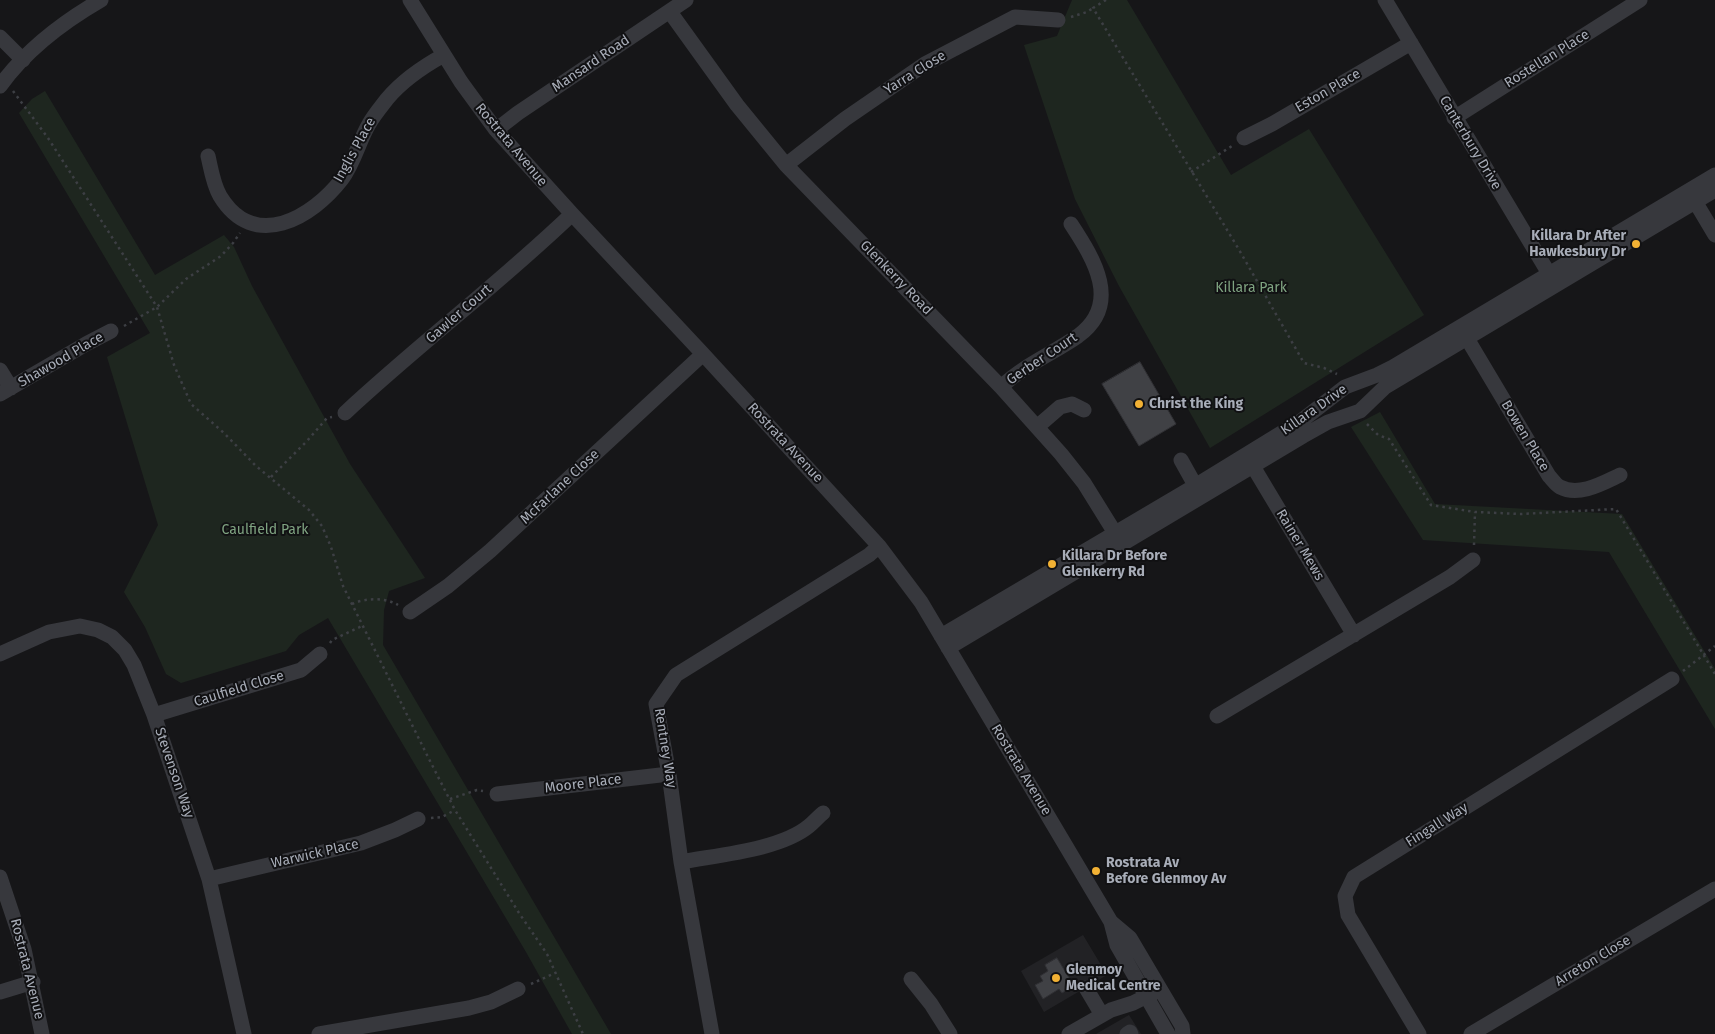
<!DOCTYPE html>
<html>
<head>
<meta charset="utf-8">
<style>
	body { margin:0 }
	canvas { display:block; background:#161618 }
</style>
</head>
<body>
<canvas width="1715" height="1034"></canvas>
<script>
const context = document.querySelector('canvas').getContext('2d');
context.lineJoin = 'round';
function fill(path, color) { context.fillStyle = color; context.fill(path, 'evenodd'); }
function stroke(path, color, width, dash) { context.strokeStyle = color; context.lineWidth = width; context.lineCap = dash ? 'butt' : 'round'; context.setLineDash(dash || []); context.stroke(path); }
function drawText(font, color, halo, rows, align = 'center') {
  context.font = font + ' "Fira Sans",sans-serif'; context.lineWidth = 4; context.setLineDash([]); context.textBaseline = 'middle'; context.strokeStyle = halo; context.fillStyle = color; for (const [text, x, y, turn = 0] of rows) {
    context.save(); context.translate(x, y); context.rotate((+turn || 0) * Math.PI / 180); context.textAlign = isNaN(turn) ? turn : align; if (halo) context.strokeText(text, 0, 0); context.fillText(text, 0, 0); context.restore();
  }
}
fill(new Path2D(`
	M1083,935L1107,975L1044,1012L1021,971Z
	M1129,1015L1141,1034H1096Z`), '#222225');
fill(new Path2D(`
	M1072,0H1127L1231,175L1309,129L1424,315L1210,448L1119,286L1075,199L1024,45L1057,36Z
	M45,91L155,275L224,235L234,247L252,286L350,464L425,578L389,591L384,610L383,645L611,1034H572L526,952L328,618L299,635L286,651L181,683L166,674L145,627L124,592L158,525L107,357L150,333L19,113L32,99Z
	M1380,412L1435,504L1622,514L1715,669V729L1609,552L1423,540L1351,427Z`), '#1e261f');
const building = new Path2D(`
	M1140,362L1176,424L1139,446L1102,384Z
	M1057,958L1074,986L1062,993L1059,989L1043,999L1035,985L1043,981L1040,976L1048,971L1045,965Z`);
fill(building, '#404145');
stroke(building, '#303034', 1);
stroke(new Path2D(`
	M1106,0L1093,8L1238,248L1304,363L1324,368L1337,374
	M1071,17L1087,12L1093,8
	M13,91L48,138L157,307L174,365L191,404L224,433L256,466L309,510L322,526L331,547L343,586L429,759L455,810L519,913L547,954L583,1034
	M1191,172L1232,146
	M124,326L157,307L186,279L221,256L233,243L240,233
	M1367,424L1378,435L1389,439L1431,505L1475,512L1521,514L1616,509L1715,674
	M271,477L307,441L327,418L332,417
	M1474,545L1475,512
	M352,604C365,598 385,597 398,605
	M330,643L332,640L362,626
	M1683,671L1715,646
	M450,799L477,790L483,791
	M431,818L442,817L455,810
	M531,984L555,973`), '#3d3f44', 2.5, [2.5, 4]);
stroke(new Path2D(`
	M410,0L461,82L496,130L572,214L703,354L879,546L921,602L1111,922L1117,945L1168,1034
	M1385,0L1554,282
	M670,12L737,105L786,165L1001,387L1061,454L1084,483L1120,541
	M0,37L23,60
	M0,86C26,50 63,22 101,0
	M1454,118L1640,0
	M496,130L518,113L686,0
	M1244,138L1272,124L1411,43
	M208,156C211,169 213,184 220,196C254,252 312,218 342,179C354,163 359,141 369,124C374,115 381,107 387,99C402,81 424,66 444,55
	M786,165L845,119L925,64L1015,17L1058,20
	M1690,193L1715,235
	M1462,330L1549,476C1552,479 1556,485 1560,487C1579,497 1603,483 1620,475
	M0,370L11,388
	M1001,387C1024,365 1052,354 1078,336C1122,304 1094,259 1071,224
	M0,394L86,344L111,331
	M345,413C419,344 499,284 572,214
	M1037,427L1060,407L1072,404L1084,410
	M1248,458L1354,635
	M1181,460L1200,494
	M410,612L448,586L490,551L703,354
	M941,636L1195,486L1301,421L1345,387L1377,375L1393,367L1715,175
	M948,648L1303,436L1328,422L1360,411L1385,387L1715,190
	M0,654L49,632L80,626L98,630L112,637L125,650L134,665L154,715L209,879L244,1034
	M154,715L301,670L320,654
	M1217,716L1450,577L1473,560
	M497,794L669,774
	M681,862C717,855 780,850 809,826C814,822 818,817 823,813
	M0,877L24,949L42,1034
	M209,879L361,843L395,830L418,819
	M1111,922L1130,938L1182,1026L1183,1034
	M911,979L931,1004L950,1034
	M1086,988L1102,1015
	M0,992L33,982
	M319,1034L469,1008L491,1002L518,989
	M712,1034L681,862L669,774L656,704L676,675L869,555L879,546
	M1069,1034L1111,1010L1133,1003L1155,992
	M1127,1034L1130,1032L1131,1034
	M1419,1034L1348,915L1345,896L1354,877L1672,679
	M1471,1034L1715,889`), '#37383d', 15);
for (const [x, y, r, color] of [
	[1636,244,5,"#f2b134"],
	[1139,404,5,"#f2b134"],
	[1052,564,5,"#f2b134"],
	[1096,871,5,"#f2b134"],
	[1056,978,5,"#f2b134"]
]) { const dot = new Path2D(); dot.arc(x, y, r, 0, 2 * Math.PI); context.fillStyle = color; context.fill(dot); stroke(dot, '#111113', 2); }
drawText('14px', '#a8adb8', '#111113', [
	["Rostellan Place",1547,59,-32],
	["Mansard Road",591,64,-34],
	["Yarra Close",915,73,-32],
	["Eston Place",1328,91,-30],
	["Canterbury Drive",1470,143,59],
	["Rostrata Avenue",511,145,50],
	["Inglis Place",355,150,-61],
	["Glenkerry Road",896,278,46],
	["Gawler Court",459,314,-41],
	["Gerber Court",1042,359,-34],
	["Shawood Place",61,360,-30],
	["Killara Drive",1314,410,-35],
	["Bowen Place",1525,436,59],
	["Rostrata Avenue",785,443,47],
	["McFarlane Close",560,487,-43],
	["Rainer Mews",1300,545,59],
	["Caulfield Close",239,689,-17],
	["Rentney Way",665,748,81],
	["Rostrata Avenue",1021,770,59],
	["Stevenson Way",174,773,71],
	["Moore Place",583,784,-7],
	["Fingall Way",1437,825,-32],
	["Warwick Place",315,854,-13],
	["Arreton Close",1593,961,-31],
	["Rostrata Avenue",27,969,76]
]);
drawText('bold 14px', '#a8adb8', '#111113', [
	["Killara Dr After",1626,236,"right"],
	["Hawkesbury Dr",1626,252,"right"],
	["Christ the King",1149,404],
	["Killara Dr Before",1062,556],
	["Glenkerry Rd",1062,572],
	["Rostrata Av",1106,863],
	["Before Glenmoy Av",1106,879],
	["Glenmoy",1066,970],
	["Medical Centre",1066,986]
], 'left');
drawText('14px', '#7fa381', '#111113', [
	["Killara Park",1251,288],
	["Caulfield Park",265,530]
]);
</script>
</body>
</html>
